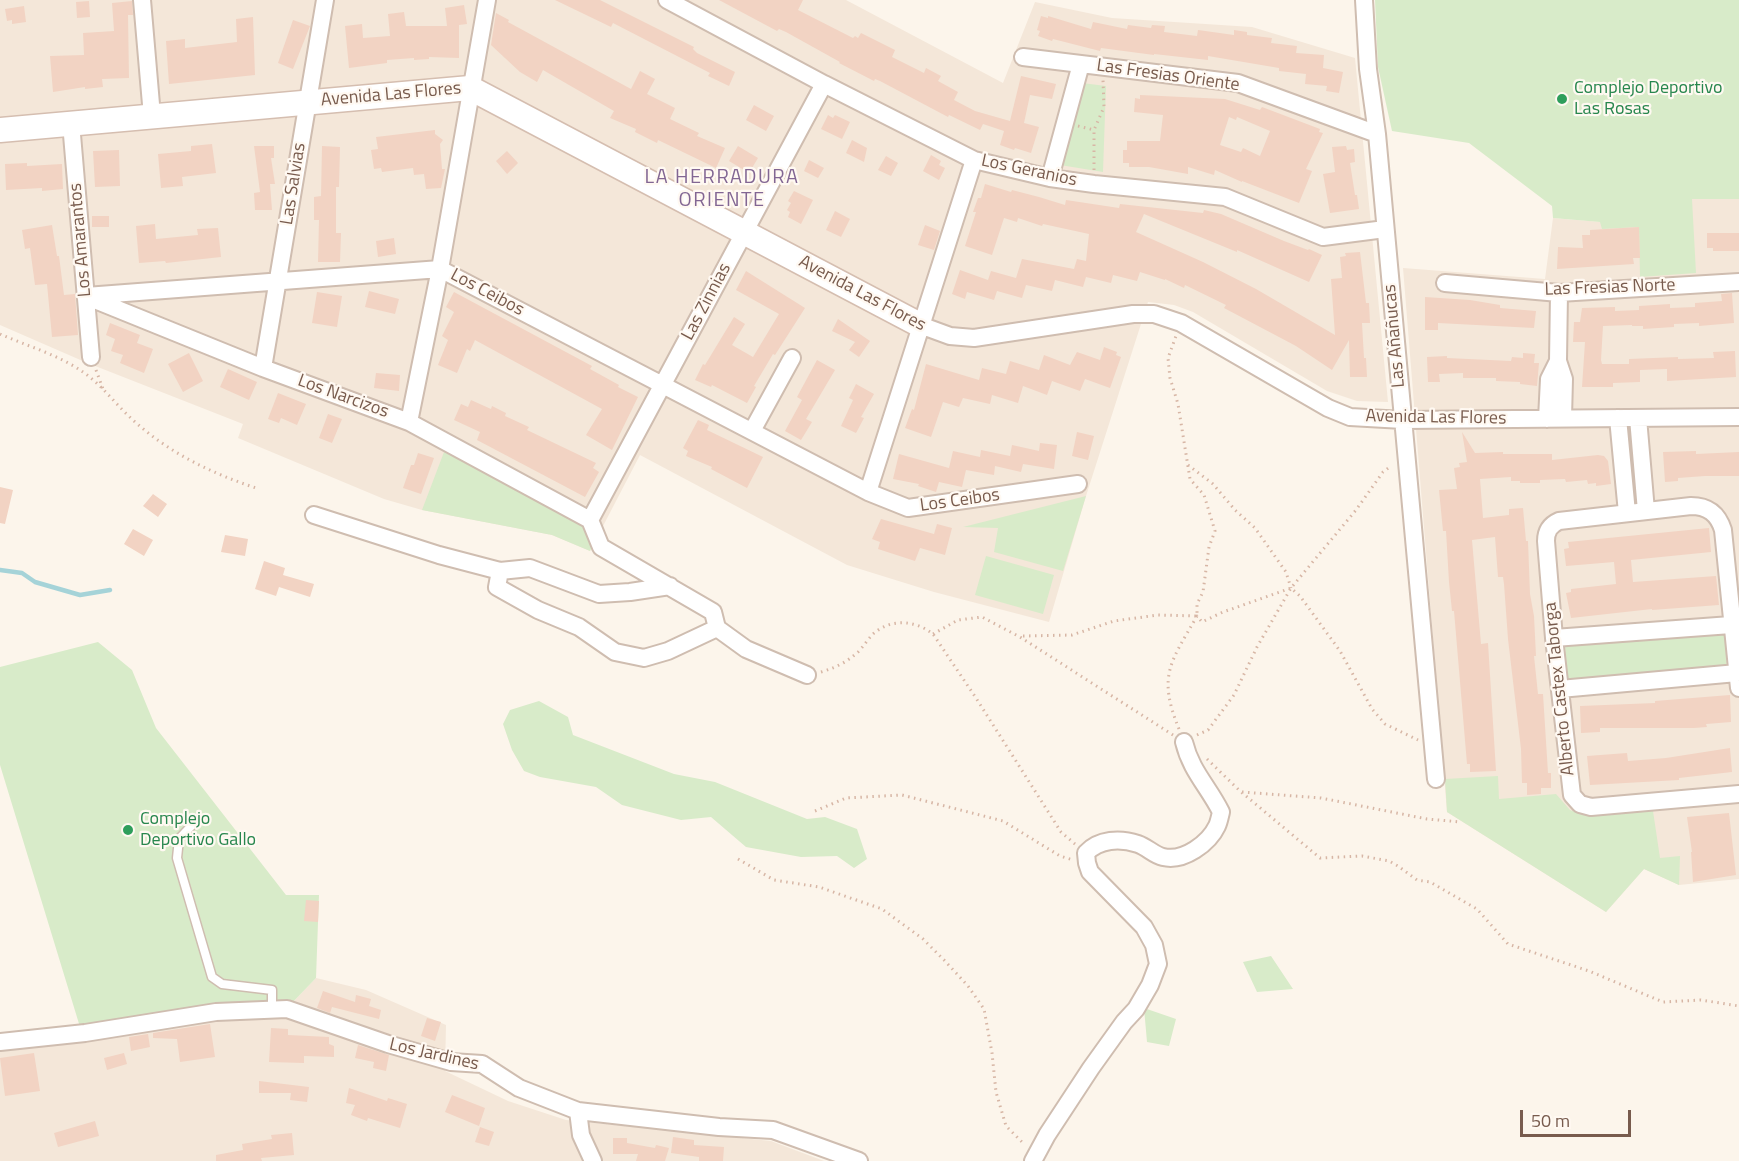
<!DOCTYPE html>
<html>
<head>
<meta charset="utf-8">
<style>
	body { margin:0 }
	#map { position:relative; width:1739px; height:1161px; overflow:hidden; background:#fcf5eb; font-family:"Titillium Web",sans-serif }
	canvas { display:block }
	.scale { position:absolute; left:1520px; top:1110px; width:111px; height:27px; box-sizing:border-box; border:3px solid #785b4d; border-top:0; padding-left:8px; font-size:18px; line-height:21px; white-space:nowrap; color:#785b4d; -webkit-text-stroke:4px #fff9f2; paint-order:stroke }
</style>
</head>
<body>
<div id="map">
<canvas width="1739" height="1161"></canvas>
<div class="scale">50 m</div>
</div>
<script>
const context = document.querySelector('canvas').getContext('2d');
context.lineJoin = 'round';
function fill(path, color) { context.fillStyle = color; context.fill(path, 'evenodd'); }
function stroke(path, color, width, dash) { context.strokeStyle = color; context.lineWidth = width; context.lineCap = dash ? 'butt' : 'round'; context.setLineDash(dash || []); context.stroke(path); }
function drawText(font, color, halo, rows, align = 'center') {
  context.font = font + ' "Titillium Web",sans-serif'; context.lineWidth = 4.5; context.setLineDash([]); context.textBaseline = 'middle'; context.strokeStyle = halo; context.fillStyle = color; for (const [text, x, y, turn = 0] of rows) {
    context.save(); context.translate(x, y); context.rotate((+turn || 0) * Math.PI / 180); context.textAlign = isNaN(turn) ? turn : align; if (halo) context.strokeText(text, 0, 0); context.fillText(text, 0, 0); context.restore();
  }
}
fill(new Path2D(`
	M0,0H846L1003,83L1035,2L1112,18L1252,27L1355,58L1388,402L1357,401L1327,391L1193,312L1174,305L1148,302L1086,496L1049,622L934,592L847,565L640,455L590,551L552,535L422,510L384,499L238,438L243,424L85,362L0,325Z
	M1692,199H1739V879L1679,885L1644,869L1606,912L1447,812L1403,268L1545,279L1553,218L1601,222Z
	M316,978L366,990L446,1025L445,1071L508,1101L566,1120L771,1141L824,1161H0V1034L80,1027L217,1003H292Z`), '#f4e7d9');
fill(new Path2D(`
	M1375,0H1739V199H1692L1696,273L1640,277L1639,227L1602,229L1600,222L1553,218L1552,206L1469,143L1392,131L1378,67Z
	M1082,83L1106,86L1103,172L1060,165Z
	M444,452L599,532L590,551L552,535L422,510Z
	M1086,496L1063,571L994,552L998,528L963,527Z
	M986,556L1054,575L1043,614L975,595Z
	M1724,630L1727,667L1568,682L1565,645Z
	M98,642L132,670L156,728L286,895H319L316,978L292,1003H217L80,1027L0,765V667Z
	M539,701L568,717L573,735L674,774L715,782L807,819L825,817L857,829L867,859L854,868L837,856L801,857L746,847L711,817L681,820L622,805L596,787L540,777L524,771L512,750L503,724L510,710Z
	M1498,776L1499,799L1556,794L1570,810L1587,816L1653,811L1660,858L1680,856L1679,885L1644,869L1606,912L1447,812L1445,779Z
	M1271,956L1293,989L1257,992L1243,962Z
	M1144,1008L1176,1019L1169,1046L1147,1042Z`), '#d8ebc9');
stroke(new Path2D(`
	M0,570L22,573L35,582L80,595L110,590`), '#a5d3d8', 4.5);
fill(new Path2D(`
	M555,0H600L694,47L693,49L697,53L735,72L729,86L708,76L710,73L613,23L611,27Z
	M719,0H803L798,10L853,38L855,36L858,38L861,33L895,50L892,57L924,73L926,68L941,76L938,81L958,92L954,100L975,111L1010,121L1021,76L1056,84L1052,99L1030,95L1024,123L1039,127L1031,153L1015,148L1014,150L1000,145L1004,131L983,124L980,130L949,115L948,117L880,81L875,79L874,81L839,63L840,62L786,32L779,29L777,31Z
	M89,1L90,17L77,18L76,2Z
	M132,1L133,15H128L129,78L102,79L103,87L85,89V87L53,92L50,56L84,55L83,33L114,31L112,3Z
	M464,5L467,24L459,25V58L429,57V59L414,60V58L387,60V63L349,68L345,26L362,24L363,38L390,36L388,14L404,12L406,26H447L445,8Z
	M24,6L26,22L12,24V20L7,21L5,9Z
	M496,13L509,20L508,22L631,89L640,71L655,79L647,94L675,108L670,119L699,133L697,136L725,148L716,168L658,140L657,143L635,132L636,129L610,118L614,111L543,70L537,82L520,72L491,45Z
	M1041,16L1048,18V16L1091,29L1093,22L1127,29L1128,25L1151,28L1152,25L1165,26L1164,32L1197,36L1198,30L1234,35V30L1247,32V35L1272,38L1271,43L1297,46L1296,53L1324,55L1323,68L1343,72L1339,93L1326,91L1327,86L1305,84L1306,74L1279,71V68L1208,56V60L1154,54V55L1101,48L1100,51L1053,39L1052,41L1038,36L1040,31L1037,30Z
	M253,17L255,75L169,84L166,41L185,39V48L237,42L236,19Z
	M293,20L310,26L293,69L278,63Z
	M1140,95L1225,99L1260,110L1262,107L1320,129L1319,132L1323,133L1306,169L1312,171L1299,203L1242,181V182L1215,170L1214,175L1188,167V174L1149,167H1129V163H1123V150H1127V141H1160L1163,115L1134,112L1135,98L1140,99ZM1229,117L1236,120L1237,117L1270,131L1260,156L1243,148L1241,152L1220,145Z
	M754,105L774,116L766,131L746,120Z
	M828,115L833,118L835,115L850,122L842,139L821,129Z
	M435,130V134L443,140L440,144L442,169H445L441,188L426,189L424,174L414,175L413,168L382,172L381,168L374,169L371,150L378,149L376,137Z
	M852,140L867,148L864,162L846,153Z
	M212,144L216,173L182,177L183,186L161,188L158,154L191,151V146Z
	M254,146H274V158H271L275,184H270L272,210H255L254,193L260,192Z
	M322,146L340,147L339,187H336V233H341L340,262H318L319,220H314V197L321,196Z
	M738,146L758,158L749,173L729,161Z
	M1346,146L1347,150L1354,149L1355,162L1350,163L1355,195H1357L1359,209L1330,213L1323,174L1335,172L1332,147Z
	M119,150L120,186L95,187L93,151Z
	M507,151L518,163L507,174L496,161Z
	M931,155L941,161L939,165L945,168L939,180L923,171Z
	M886,156L898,163L891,176L878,170Z
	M809,160L824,168L818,178L804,171Z
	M27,163V166L62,164L63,189L42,191V188L6,190L5,164Z
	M985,184L1011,192L1012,190L1039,197L1065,205L1066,200L1119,208L1120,204L1203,213L1204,210L1221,214L1284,241L1308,250L1309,249L1322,255L1309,282L1237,250V252L1144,214L1136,232L1203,262L1256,289L1335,335L1331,279L1342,278L1340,257L1346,256L1345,253L1360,252L1366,303H1369L1370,323H1362L1364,358H1366L1367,377H1350L1349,340L1332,370L1296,346L1224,308L1226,305L1185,285L1184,288L1165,279V280L1140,272L1137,281L1113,275L1111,283L1086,277L1083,287L1055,280L1052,291L1026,285L1022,298L997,291L994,300L967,292L965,299L952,294L960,270L988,280L991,271L1016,278L1022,259L1074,269L1077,259L1086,261L1089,234L1043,224L1042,226L1018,218L1017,222L1004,218L992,255L965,246L976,212H973L978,198H981Z
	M794,191L813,200L801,224L788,217L790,212L787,210L791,203L788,201Z
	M835,211L850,219L841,237L826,230Z
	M92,216H109V227H92Z
	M155,224L156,239L198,235L197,229L218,228L221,257L166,263L165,261L139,263L136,226Z
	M52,225L57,256H59L64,295L75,294L78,335L52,337L47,284L35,285L30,248L25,249L22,230Z
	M925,225L940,231L934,250L918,245Z
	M1639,227L1640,258H1633L1634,264L1557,269L1558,247L1583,248L1582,235H1590V230Z
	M1707,233H1739V251H1713V248H1707Z
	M394,238L396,254L378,257L376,241Z
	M746,271L805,308L775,355L773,354L754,386L756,387L747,403L712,385L711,387L695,380L703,364L705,365L734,317L745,324L732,345L753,357L779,314L736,290Z
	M369,291L399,299L395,314L365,307Z
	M317,292L342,296L337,327L312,323Z
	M454,292L592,366L590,369L619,385L618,387L638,397L612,450L586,435L602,409L475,340L470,351L467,349L457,373L438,365L448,340L442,336L454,312L446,307Z
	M1732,293L1734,323L1699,326V323L1674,324V327L1643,329V326H1632V325L1603,326L1601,360L1602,364H1629V359L1678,357V359L1714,358L1713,352L1735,351L1736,377L1667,381V369L1640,370V382L1613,383V387H1582L1585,342H1573L1574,322H1580L1582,308L1615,307V311L1639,310V306L1670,304V308L1695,307V303L1722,301L1721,294Z
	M1425,297L1470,300L1500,305V308L1536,311L1534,328L1438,323V330H1425Z
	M838,319L870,341L859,357L849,350L855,342L832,331Z
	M110,323L140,335L137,343L153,349L144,373L120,363L123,355L111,351L115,339L106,335Z
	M1104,347L1117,352L1116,355L1121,357L1110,388L1085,379L1080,391L1052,381L1047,395L1023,386L1018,403L992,395L990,404L963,398L959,407L943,402L931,437L905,428L912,409L914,410L926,364L979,380L982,368L1006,374L1010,361L1039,370L1044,355L1070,365L1077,352L1100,360Z
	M189,353L203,381L183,392L168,364Z
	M1523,353L1535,354L1534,363H1539L1537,386L1520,384V382L1496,381V378H1463V373L1439,374L1440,382H1428L1427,357L1447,356V358L1511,361L1512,357L1523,358Z
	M817,360L835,370L806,419L812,422L801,440L785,431L802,400L797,397Z
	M228,369L257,382L249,400L220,387Z
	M376,373L400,375L399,391L374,388Z
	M856,384L874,394L861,417L864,418L856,433L841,426L853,400L849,398Z
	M278,393L306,404L297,425L281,418L279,423L268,419Z
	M471,400L491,409L492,406L506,413L505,416L529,427L527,430L596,463L593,468L599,472L585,497L477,440L480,432L454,420L461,404L468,407Z
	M328,414L342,419L332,443L319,438Z
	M698,420L709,425L707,430L763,457L747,488L711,469L712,467L686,456L688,451L683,448Z
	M1077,432L1094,436L1088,460L1072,456Z
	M1462,432L1475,453L1503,452V454H1552V460L1598,455L1604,456L1608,461L1611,484L1596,486V483L1588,484L1587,480L1566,482L1565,479L1540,480V483H1520V481H1511V477L1480,479L1483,518L1509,515V509L1523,508L1526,541H1528L1530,594L1534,616L1536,656H1534L1538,694H1543L1548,773H1551V788H1541V794L1527,795V783H1522L1521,749L1508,639L1504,584L1503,577H1498L1495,537L1472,540L1481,644L1488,643L1496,771L1470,772V764H1467L1454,611H1452L1449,582L1446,531H1443L1439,490L1457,489L1454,468L1460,467L1459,463L1467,462Z
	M1040,443L1057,445L1054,469L1023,464L1021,472L995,466L994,475L966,470L962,487L939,482L936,492L918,486L919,484L893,479L899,454L949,468L953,451L980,457L981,450L1010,456L1012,445L1039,451Z
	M1696,451V454L1739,452V476H1705L1678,478V481L1665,482L1663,452Z
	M418,453L434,458L421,494L403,488L411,465H414Z
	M0,487L13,490L5,524L0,523Z
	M153,494L167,504L158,517L143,506Z
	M881,519L934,534L937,524L952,528L945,555L920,548L915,561L878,549L880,542L872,539Z
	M1709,528L1711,552L1631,560L1633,582L1716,576L1719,605L1652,610V609L1571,618L1566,593L1571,592V589L1616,584L1614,562L1566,566L1564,549L1569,548L1568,542Z
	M133,529L153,540L144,556L124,544Z
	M225,535L248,539L245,556L221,552Z
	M264,561L285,568L283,575L314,584L310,597L279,587L276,596L255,589Z
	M1730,695L1731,722L1706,724L1707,727L1694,728H1600V732L1581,733L1580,706L1655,703V701Z
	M1730,748L1732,772L1679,778V780L1590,785L1587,756L1627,753L1628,761L1666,758Z
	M1729,813L1736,875L1693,882L1691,852H1692L1687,817Z
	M306,900L319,901L318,922L304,921Z
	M323,991L355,1002L356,995L371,999L369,1006L381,1010L379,1019L332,1007L330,1013L317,1008Z
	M427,1018L441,1022L435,1041L421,1036Z
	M210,1024L215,1057L180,1062L177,1039L153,1038V1033Z
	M271,1028L288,1029V1035L329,1037V1044L334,1046V1057L304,1056V1063L269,1062Z
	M148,1034L150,1047L131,1051L129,1037Z
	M358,1045L389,1055L386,1071L373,1068L374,1062L355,1058Z
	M34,1053L40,1091L5,1096L0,1058Z
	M124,1053L127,1064L107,1070L104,1058Z
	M259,1081L309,1087L307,1102L290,1100L291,1093H259Z
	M349,1088L387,1101L388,1098L407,1104L400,1128L368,1118L367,1121L351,1115L355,1105L346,1103Z
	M452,1095L485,1108L479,1126L445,1112Z
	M95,1121L99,1136L58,1147L54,1133Z
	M480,1127L494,1132L489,1146L475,1142Z
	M292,1133L294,1155L261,1158L262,1161H216V1155L243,1150L242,1144L272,1139L271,1135Z
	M673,1137L694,1140V1145L724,1147L723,1161H699V1157L671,1153Z
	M613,1138H627V1143L655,1148L656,1145L669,1148L665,1161H636L638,1154H613Z`), '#f2d3c3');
const lane = new Path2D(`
	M196,821L179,839L177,858L212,977L222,984L272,990V1010`);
const street = new Path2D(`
	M142,0L152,116
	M667,0L824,84L974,160L1050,178L1094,184L1225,197L1323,237L1385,229
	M1364,0L1368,69L1377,134L1436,779
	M1023,57L1238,83L1377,134
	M71,123L91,357
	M1050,178L1081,64
	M1445,283L1559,293L1739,282
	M1559,293L1558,361L1564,379L1563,418
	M86,296L440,269L868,492L908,508L1078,484
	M90,298L263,368L409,422L590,520
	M920,325L950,336L974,338L1133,314H1154L1181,323L1328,408L1350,417L1403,420L1739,417
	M263,368L325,0
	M1618,418L1627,513
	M1638,418L1646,511
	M1547,419L1549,379L1558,361
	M409,422L440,269L487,0
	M752,431L792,358
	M868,492L974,160
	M314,515L439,555L500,571L497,587L538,610L579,627L615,652L644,658L668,651L717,628L713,612L601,547L590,520
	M590,520L824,84
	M500,571L530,568L599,594L630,592L670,586
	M717,628L746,649L807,675
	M1554,638L1731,625
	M1739,688L1723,530C1718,514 1708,506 1691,506L1559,521C1550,525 1546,531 1546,541L1554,638L1572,795L1580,804L1591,807L1739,794
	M1560,689L1737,673
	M0,1042L85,1033L216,1012L287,1009L388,1044L451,1062L482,1064L519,1088L578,1111L719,1127L773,1130L859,1161
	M578,1111L581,1135L593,1161
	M1033,1161L1047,1135L1091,1068L1124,1022L1136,1009L1150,985L1158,964L1154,945L1144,927L1090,872L1087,863L1086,853C1099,839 1120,838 1138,844C1147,847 1154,855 1163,857C1184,862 1209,843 1217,826C1219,822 1220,816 1221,812C1208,786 1191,771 1184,742`);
const secondary = new Path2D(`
	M0,130L470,88L920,325`);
stroke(lane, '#cfbdb0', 11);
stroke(street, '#cfbdb0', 20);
stroke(secondary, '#d5beb0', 27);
stroke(new Path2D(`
	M1078,126L1094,130
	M1094,170V130L1104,107L1103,80
	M0,334C27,346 59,355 83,372C102,385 116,405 133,420C169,453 211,473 256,488
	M96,370L103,389
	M1188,465L1213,484L1235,510L1255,528L1286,572L1291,588
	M933,634L958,620L982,617L1020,637L1173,735
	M1023,636L1072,635L1114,621L1158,615L1197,616V604L1203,592L1209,547L1215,531L1204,495L1190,479L1178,404L1170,378L1168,358L1176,336
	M821,672C835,668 847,662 858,652C864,646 868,639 873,634C891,618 915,620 933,634L976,698L1061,832L1075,844
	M1179,729C1157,675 1171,662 1197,616L1202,622L1223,612L1291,588L1300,596L1340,651L1372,709L1385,724L1418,740
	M1197,735L1208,730L1234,695L1257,647L1291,588L1356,510L1383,472L1391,466
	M1207,759L1240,791L1320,858L1362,856L1389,861L1398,866L1417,880L1430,882L1477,909L1508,944L1589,971L1663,1002L1701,1000L1739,1006
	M1242,792L1321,798L1427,819L1461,822
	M815,811L846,798L902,795L1003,821L1060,856L1073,860
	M738,859L774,880L819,887L882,909L923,939L945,961L968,986L984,1009L992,1053L996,1092L1006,1126L1024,1144`), '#d7b6a5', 3, [1.5, 4.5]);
stroke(lane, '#fff', 8);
stroke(street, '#fff', 16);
stroke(secondary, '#fff', 24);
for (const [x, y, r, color] of [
	[1562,99,6,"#2e9e5b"],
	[128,830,6,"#2e9e5b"]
]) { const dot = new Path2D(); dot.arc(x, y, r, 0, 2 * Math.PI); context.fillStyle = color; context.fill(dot); stroke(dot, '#fff9f2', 2); }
drawText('18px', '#785b4d', '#fff9f2', [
	["Las Fresias Oriente",1168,76,8],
	["Avenida Las Flores",391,95,-5],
	["Los Geranios",1029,171,12],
	["Las Salvias",294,184,-81],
	["Los Amarantos",81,240,-95],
	["Las Fresias Norte",1610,288,-2],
	["Los Ceibos",487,293,28],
	["Avenida Las Flores",862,294,28],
	["Las Zinnias",707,302,-62],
	["Las Añañucas",1395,336,-95],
	["Los Narcizos",343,397,20],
	["Avenida Las Flores",1436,418,1],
	["Los Ceibos",960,501,-8],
	["Alberto Castex Taborga",1560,689,-96],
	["Los Jardines",434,1055,13]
]);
drawText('18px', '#27864d', '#fff9f2', [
	["Complejo Deportivo",1574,89],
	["Las Rosas",1574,110],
	["Complejo",140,820],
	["Deportivo Gallo",140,841]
], 'left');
context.letterSpacing = '1.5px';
drawText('20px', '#826693', '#fff9f2', [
	["LA HERRADURA",722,178],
	["ORIENTE",722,201]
]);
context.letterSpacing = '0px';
</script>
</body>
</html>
